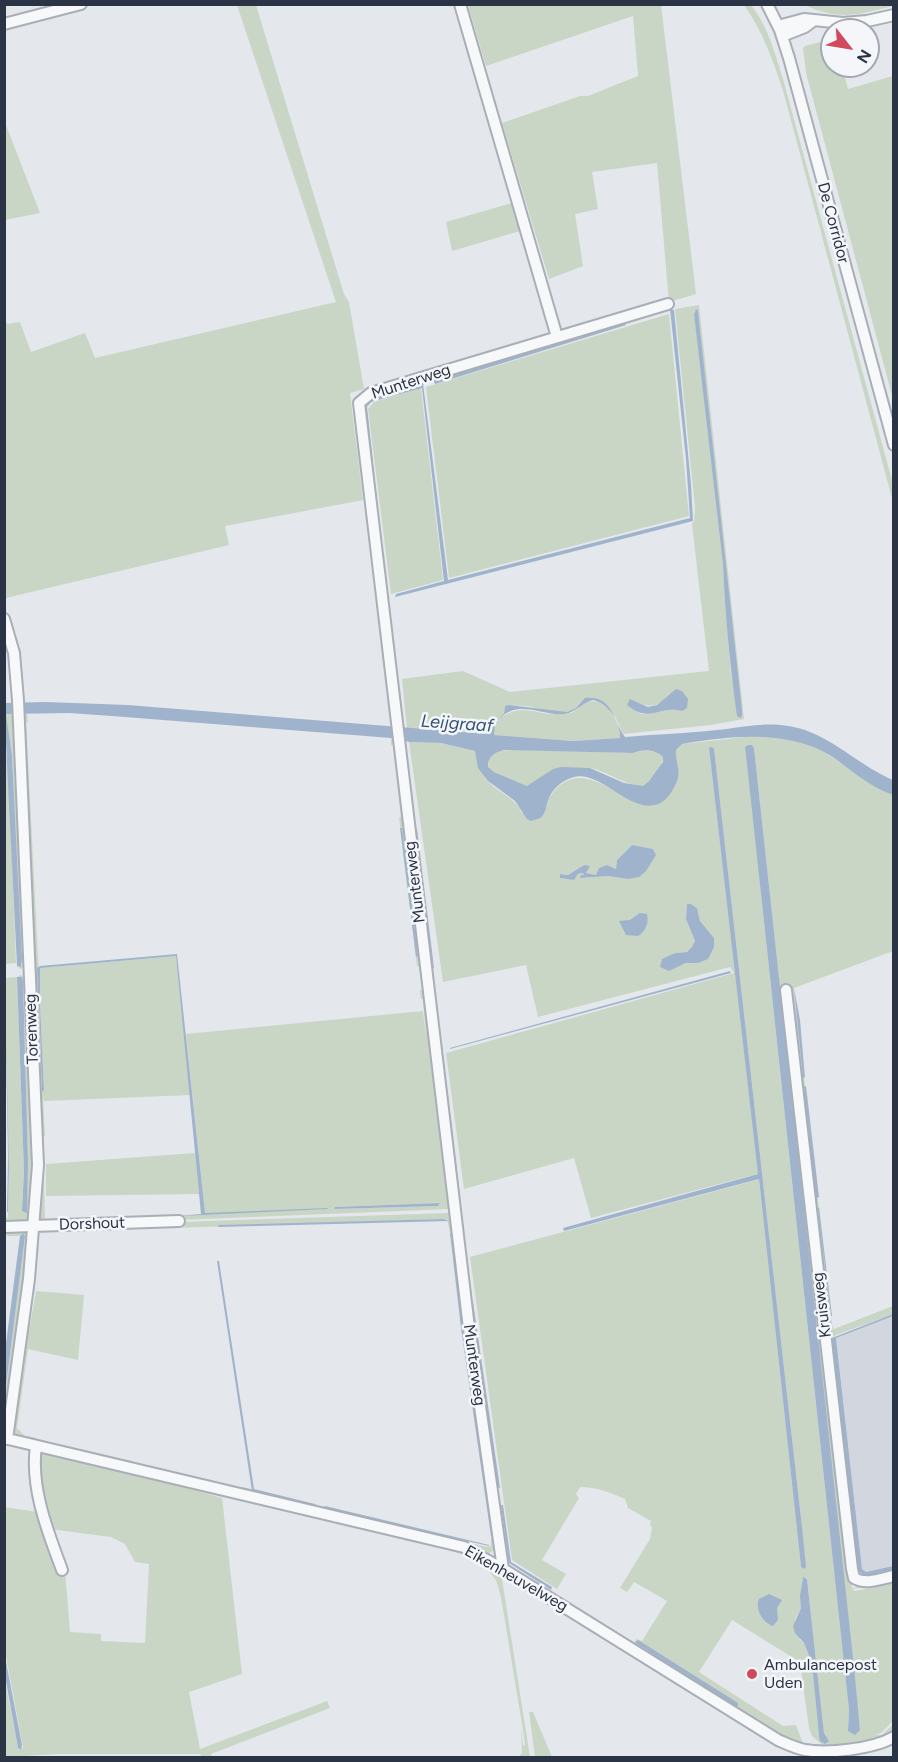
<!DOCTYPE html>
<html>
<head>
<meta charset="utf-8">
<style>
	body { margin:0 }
	#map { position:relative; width:898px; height:1762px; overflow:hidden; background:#e4e7ec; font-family:Figtree,sans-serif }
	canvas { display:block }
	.frame { position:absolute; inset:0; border:6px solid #2b3445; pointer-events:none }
	.north { position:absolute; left:820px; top:18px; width:60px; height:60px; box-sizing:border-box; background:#f4f6f9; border:2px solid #a4a8b1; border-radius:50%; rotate:121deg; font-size:16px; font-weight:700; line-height:24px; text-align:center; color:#2b3445 }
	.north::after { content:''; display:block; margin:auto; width:21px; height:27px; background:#d1495b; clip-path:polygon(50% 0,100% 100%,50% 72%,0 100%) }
</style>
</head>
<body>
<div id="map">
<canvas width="898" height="1762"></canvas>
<div class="frame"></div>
<div class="north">N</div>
</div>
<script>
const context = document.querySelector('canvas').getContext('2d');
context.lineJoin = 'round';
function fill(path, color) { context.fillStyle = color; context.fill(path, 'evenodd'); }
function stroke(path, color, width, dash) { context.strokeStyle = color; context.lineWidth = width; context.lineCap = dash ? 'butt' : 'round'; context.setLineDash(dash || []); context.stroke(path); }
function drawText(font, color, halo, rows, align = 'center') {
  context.font = font + ' Figtree,sans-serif'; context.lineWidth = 5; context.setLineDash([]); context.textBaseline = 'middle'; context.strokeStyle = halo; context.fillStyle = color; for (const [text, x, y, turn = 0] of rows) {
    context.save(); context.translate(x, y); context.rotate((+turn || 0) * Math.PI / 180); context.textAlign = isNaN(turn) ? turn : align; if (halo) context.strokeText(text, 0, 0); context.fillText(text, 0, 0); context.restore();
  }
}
fill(new Path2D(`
	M893,1316V1566L866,1572L862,1569L836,1337Z`), '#d2d6de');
fill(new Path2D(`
	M471,4L661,5L696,294L669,302L657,163L592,172L598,209L575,214L583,266L549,279L502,123L580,96H588L638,76L633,16L486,66L468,5Z
	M893,4V6C856,15 841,21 804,5Z
	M237,5H256L344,294L349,302L364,389L350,393L363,500L225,526L229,545L6,598L5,321H6L7,324L20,322L31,352L85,333L95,358L336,302Z
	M744,5H751C768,26 775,54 783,79L893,484V502L784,94C774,62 763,32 744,5Z
	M832,39V66H842L848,89L893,76V399L806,73L803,48L805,46Z
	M4,120L40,213L5,220H4Z
	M512,203L520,231L452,251L446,222Z
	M699,305L744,719L711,725L623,734C615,714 612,708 592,698C580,701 578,709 568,712C554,715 538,707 525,706C518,705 511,706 505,706L503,716C526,703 535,715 557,714C562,714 568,714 571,713C576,711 579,707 583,705C596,696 606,705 613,716C617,723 621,730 620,738L573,741L494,735V729L499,719L486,734L407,729L402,679L463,671L510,692L709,671L692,524L694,521L695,508L675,309ZM694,311H698L742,716L731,675L725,603L723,565ZM669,694L682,711C668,707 656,713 641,714L630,699C646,707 658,710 669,694Z
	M669,314L689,516L449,578L426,387Z
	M421,388L443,580L391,594L368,409L374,402Z
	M16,713L25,968L20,969L17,966L19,967L22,965L12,755L6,714Z
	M21,713H27L28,723L26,721L40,995L39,968L176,956L190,1095L44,1101L43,1097L45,1136H43L45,1221L205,1214L186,1034L423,1011L426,1038L423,999H421L420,990H422L419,967L417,966L399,817H401L393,745H391V738L396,739L450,1209L179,1220L38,1222ZM39,1004L40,1005L44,1090L42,1091ZM440,1203L438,1206L334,1209L335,1207Z
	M4,733L9,780L16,963L5,964Z
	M754,736C781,736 807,741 830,756C852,769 869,786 893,795V951L794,988L832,1325L834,1329L893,1306V1314L836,1335L832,1338L860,1573L857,1574L784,991L852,1588L893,1579V1581L852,1589L855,1591L893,1583V1721L881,1733L875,1735H882L893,1724V1734L875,1741L826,1748L812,1736L809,1728L800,1662L732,1620L699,1672L783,1726L796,1725L803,1744L802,1746L786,1742L633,1646L636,1639L642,1641L667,1601L634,1582L627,1592L620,1588L650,1539L652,1528L650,1524L651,1521L628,1508L625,1499C610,1492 596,1487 580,1487L576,1494L579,1498L542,1560L566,1574L557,1589L512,1560L470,1257L757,1180V1174L591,1218L574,1158L464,1189L446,1053L734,973L730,967L538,1017L526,965L443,982L409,742L441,743L475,751C478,763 480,771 488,781C499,794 514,796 522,813L544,814C548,800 551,791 563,783C592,764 623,804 654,806L678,766L676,761V750L682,744ZM752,745L754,748L860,1730L848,1728L849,1710L761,895ZM709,748H714L801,1518L804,1569L801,1567L759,1179ZM632,845L653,850L628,879L608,876L580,878L584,875L583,873L578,874L572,879H564L561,874L568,875L584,865L587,870L586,874L596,875L599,868L607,865L616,869L617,860ZM687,904H691L697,908L700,921L714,938V947L692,963H686L669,971L675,953L687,952L693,947L695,941L686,919ZM807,1578L824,1733L829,1741L819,1737L812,1663L804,1643L800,1640L795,1619L801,1608L802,1579ZM636,1640L738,1704V1706L736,1707L637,1644Z
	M516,750L633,753C644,749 654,749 663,757C663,767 651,780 643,786C620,784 610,772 590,768C575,765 541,781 527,786L494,772L488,767L489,759L496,751Z
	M20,975L26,977L34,1172L29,1218L23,1222L5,1223V1219L8,1217L9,1167L4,978L17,977L24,1171L22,1207L28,1160L23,981L22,977H18Z
	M195,1153L199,1194L46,1196V1164Z
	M448,1213L451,1214L496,1549L489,1553L18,1437L14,1432L30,1290L36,1288L33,1291L29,1332L36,1291L84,1295L78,1360L28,1349L17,1428L27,1438V1436L36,1438L35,1439L132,1461L140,1465L242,1489V1487L252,1489L253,1491L314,1506L315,1504L339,1512L487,1547L491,1546V1536L493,1535L470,1377L451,1233H450L447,1219L173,1228V1223L178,1222Z
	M5,1229L26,1231L29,1235L5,1428V1394L25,1236L23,1233L20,1236H7Z
	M42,1451L263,1503L264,1507L235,1498L188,1488L222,1498L242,1674L189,1692L200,1749L327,1701L330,1708L211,1754L212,1757H202L200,1754H59L5,1757L4,1676L18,1748L19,1750L23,1748L5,1651L4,1507L37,1512L31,1486L35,1487L49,1540L60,1570H65L70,1632L101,1634V1641L145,1643L149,1564L135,1562L125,1544L111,1537L50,1529L38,1486L37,1457Z
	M404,1538L466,1552L501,1573L530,1757H519L522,1752L521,1726L523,1745L525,1746L524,1736L501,1597C499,1591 498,1583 495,1579C476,1550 437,1548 404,1540Z
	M529,1712H533L552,1757H535Z`), '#c9d6c5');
fill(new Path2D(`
	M670,309L674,310L691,484L693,521L395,597L396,594L444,581L422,388L371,402L367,407L378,509H377L365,408L373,399L423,384L448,580L690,518L686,459Z
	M696,309L698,311L742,710V716L740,718L737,716C730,666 725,615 723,565L694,314Z
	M624,323L626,325L623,326L435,384L434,381Z
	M676,689L682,691L688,699L687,708L682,711C658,705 650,724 627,705L630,699L648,707L657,705Z
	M585,698C613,695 613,721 625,737C659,734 694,733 727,729C756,725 776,721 805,730C838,742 862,767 893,780V795C869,787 852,770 831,756C787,729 731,736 682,744L676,750C675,760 680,768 678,778C676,785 672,792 667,798C639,826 603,769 574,777C562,780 551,790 548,801C546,806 546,811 543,815C541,819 536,819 531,821L527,819L515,801L488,781L478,768L475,751L441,743L409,742L391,738L112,716L69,713L6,714L12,755L22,959L21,967L17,966L4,703L46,702L128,705L486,734L504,713L505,706L509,705L567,712L576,708ZM593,700C608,703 621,723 620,738L573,741L494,735C494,728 496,722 500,718C519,699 543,716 564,714C575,713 582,703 593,700ZM504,750L633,753C644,749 654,749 663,757V762L649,781L643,786L624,783L590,768L561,767L553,769L527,786L494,772L488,767C487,757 495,752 504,750Z
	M748,745H752L754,748L854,1667L860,1730L855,1735L848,1731L849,1710L746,755L745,747Z
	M710,747L714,748L801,1518L806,1567L804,1569L801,1567L759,1179L564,1231L563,1228L758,1174L709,748Z
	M400,828H402L418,956L416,957Z
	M417,829L434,968H433L415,830Z
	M632,845L653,849L656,855L646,871L639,877L628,879L608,876L580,878L581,875H584L583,873L578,874L574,880L560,878V874L568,875L584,865L590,866L586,873L596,875L599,868L607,865L616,869L617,860Z
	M687,904H691L697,908L700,921L714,938V947L708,959L698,963H686L669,971L660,967L662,959L675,953L687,952L692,947L695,941L686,919Z
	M640,913L647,914C649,923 646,931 638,936L626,935L619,921L630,920Z
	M177,954L205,1213L327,1208L328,1209L181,1216L201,1214L176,956L40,968V994L38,995L37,968L40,966Z
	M730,971L731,973L450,1049V1048Z
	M17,977H22L23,981L28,1160L27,1213L22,1211L24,1171Z
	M794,988L800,1020L805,1078L803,1077Z
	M5,995L9,1167L8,1213L7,1211L8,1156Z
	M39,1003L40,1004L44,1090L42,1092Z
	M440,1045H442L461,1205L460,1204Z
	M806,1086L819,1197L818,1198L816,1197L804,1087Z
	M440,1203L438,1206L334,1209L335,1207Z
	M819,1207L832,1316H831L818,1209Z
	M444,1219L449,1221L218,1227L219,1225Z
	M23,1233L25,1236L5,1394V1351L20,1236Z
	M450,1233H451L470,1377L493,1536H491L461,1328Z
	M217,1261H219L254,1489L315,1504V1506L252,1491Z
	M471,1302H473L500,1488L497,1487Z
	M893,1314V1316L836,1338L862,1569L866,1572L893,1566V1571L865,1576L858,1571L832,1338Z
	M501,1505H503L511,1562L552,1587L551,1590L509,1563Z
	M325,1506L489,1545V1546L339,1512L324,1508Z
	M803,1577L807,1579L824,1733L829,1741L825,1744L820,1741L819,1737L812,1663L804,1643L795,1633L793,1626L801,1608L800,1596Z
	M769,1594L782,1600L777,1608L778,1620L773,1626C762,1622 755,1609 759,1599Z
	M638,1640L738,1703V1706H735L637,1644L635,1642Z
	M4,1651L22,1745L21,1750L18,1748L5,1676Z`), '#9fb4cc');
const minor = new Path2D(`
	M460,4L557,337
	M767,4L780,30L789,58L894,445
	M4,24L81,4
	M778,26L804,19L843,23L867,21L894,15
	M782,36L805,27L813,21
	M4,619L14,653L18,700L38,1165L29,1279L7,1439
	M786,990L852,1569L854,1578C866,1585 880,1579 894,1576
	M4,1227L179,1221
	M4,1438L464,1547L503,1569L778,1740C787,1744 795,1748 805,1750C828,1754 873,1749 894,1737
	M36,1446C30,1488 48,1532 62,1570
	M503,1569L469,1328L359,403L371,393L668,304`);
stroke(minor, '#a9aeb7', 14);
stroke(minor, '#f7f8fa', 10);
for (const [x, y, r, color] of [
	[752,1674,6,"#d1495b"]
]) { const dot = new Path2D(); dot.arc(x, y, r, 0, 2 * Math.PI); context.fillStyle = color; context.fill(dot); stroke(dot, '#f4f6f9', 2); }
drawText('16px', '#2b3445', '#f4f6f9', [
	["De Corridor",833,223,75],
	["Munterweg",411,382,-18],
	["Munterweg",415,882,-97],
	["Torenweg",32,1029,-92],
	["Dorshout",92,1224,-2],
	["Kruisweg",822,1305,-97],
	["Munterweg",474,1365,82],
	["Eikenheuvelweg",516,1579,30]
]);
drawText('16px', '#2b3445', '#f4f6f9', [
	["Ambulancepost",764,1665],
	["Uden",764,1683]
], 'left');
drawText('italic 18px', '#34527a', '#f4f6f9', [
	["Leijgraaf",457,724,4]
]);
</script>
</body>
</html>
